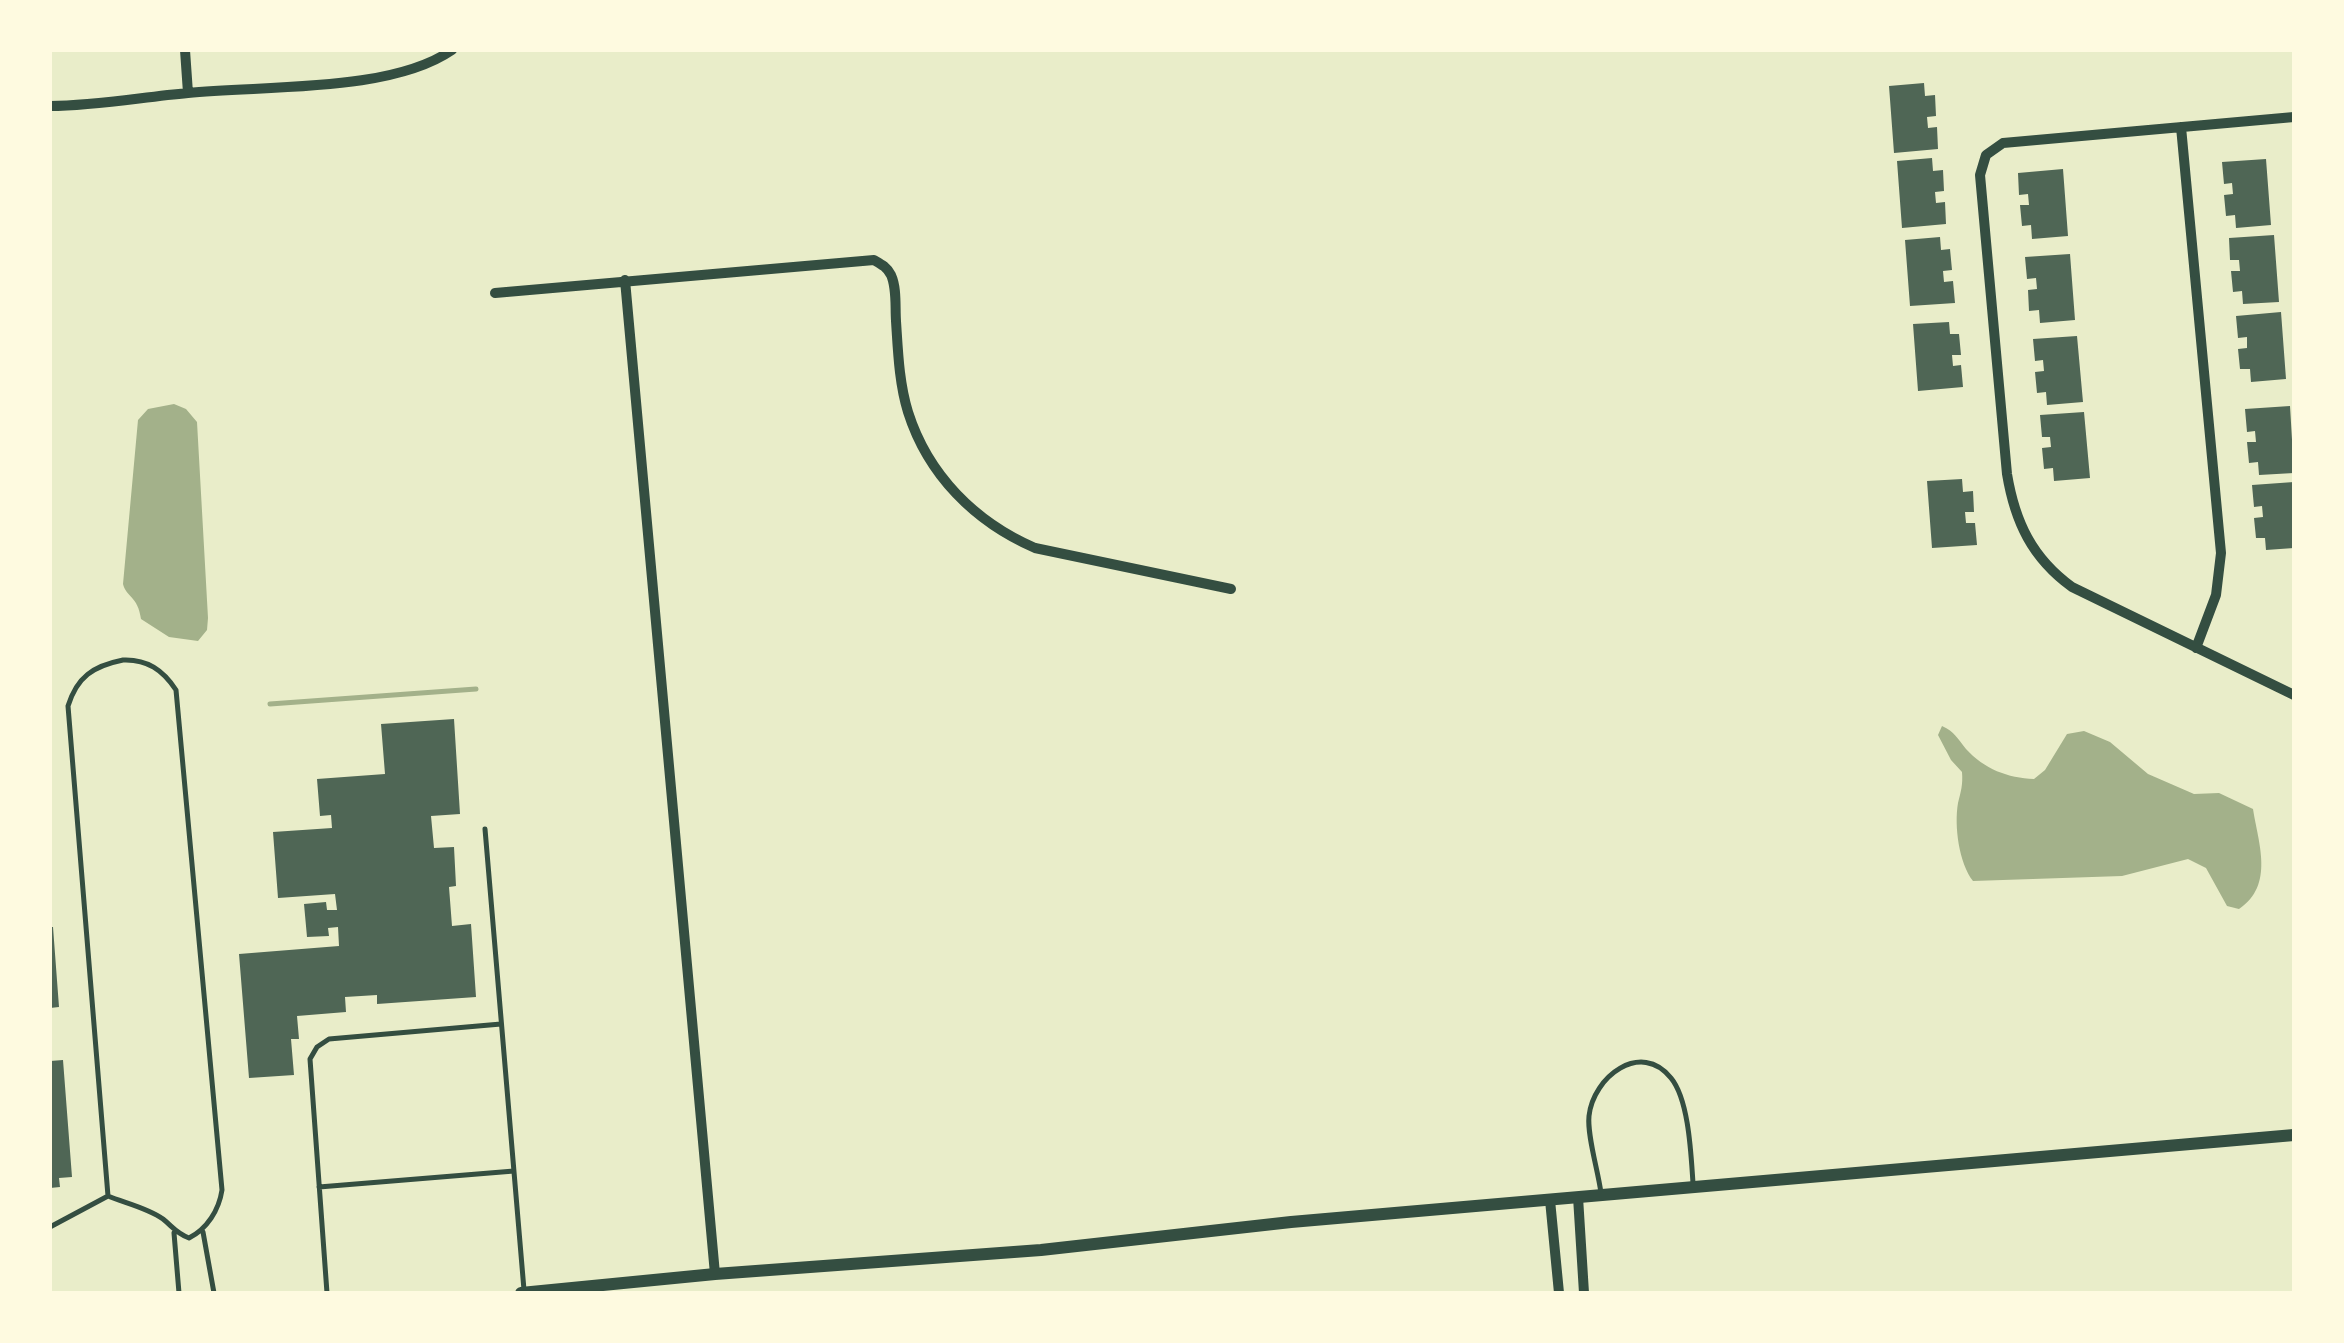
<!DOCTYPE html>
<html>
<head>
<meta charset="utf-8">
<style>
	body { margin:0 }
	#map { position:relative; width:2344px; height:1343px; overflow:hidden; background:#e9edc9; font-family:Montserrat,sans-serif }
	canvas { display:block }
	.frame { position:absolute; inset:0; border:52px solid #fefae0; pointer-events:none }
</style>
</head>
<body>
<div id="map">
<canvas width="2344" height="1343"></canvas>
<div class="frame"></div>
</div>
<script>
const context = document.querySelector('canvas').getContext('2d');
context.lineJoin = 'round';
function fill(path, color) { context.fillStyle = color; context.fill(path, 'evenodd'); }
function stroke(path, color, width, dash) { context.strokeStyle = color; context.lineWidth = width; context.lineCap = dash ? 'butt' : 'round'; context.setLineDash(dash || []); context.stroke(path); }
fill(new Path2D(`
	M174,404L186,409L197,422L208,618L207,630L198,641L169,637L141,619C138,596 126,597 123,584L138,420L148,409Z
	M1942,726C1955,732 1957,738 1966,749C1984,769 2008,778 2034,779L2045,770L2067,734L2084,731L2110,742L2148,774L2194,794L2219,793L2253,809C2258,842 2275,885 2239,909L2227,906L2206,868L2188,859L2122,876L1973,881C1959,863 1954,826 1958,803C1961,791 1963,785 1962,772L1951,760L1938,735Z`), '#a3b18a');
stroke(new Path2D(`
	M270,704L476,689`), '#a3b18a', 5);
fill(new Path2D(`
	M1924,83L1925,96L1935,95L1936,116L1927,117L1928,128L1937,127L1938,149L1894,153L1889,86Z
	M1932,158L1933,171L1943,170L1944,191L1935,192L1936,203L1945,202L1946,224L1902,228L1897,161Z
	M2266,159L2271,225L2236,228L2235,215L2226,216L2224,195L2233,194L2232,183L2224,184L2222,162Z
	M2063,169L2068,236L2032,239L2031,225L2022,226L2020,205H2029L2028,194L2019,195L2018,173Z
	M2274,235L2279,302L2243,304L2242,291L2233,292L2231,271H2240L2239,260H2230L2229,238Z
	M1940,237L1941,250L1950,249L1952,270L1943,271L1944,282L1953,281L1955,303L1910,306L1905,240Z
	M2070,254L2075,320L2040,323L2039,310L2029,311L2028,290L2037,289L2036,278L2027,279L2025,257Z
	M2281,312L2286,379L2251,382L2250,369H2240L2238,349L2247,348V337L2238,338L2236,316Z
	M1949,322L1950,334H1959L1961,355H1952L1953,366L1961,365L1963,387L1918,391L1913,324Z
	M2077,336L2083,402L2047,405L2046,392L2037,393L2035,372L2044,371L2043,360L2035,361L2033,339Z
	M2290,406L2294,473L2259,475L2258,462L2249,463L2247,442H2256L2255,431L2247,432L2245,409Z
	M2084,412L2090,478L2054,481L2053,468L2044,469L2042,448L2051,447L2050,437H2042L2040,415Z
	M1962,479L1963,492L1973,491L1974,512H1965L1966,523H1975L1977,545L1932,548L1927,481Z
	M2294,482V548L2266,550L2265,538H2256L2254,518L2263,517L2262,506L2254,507L2252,485Z
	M454,719L460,814L431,816L434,848L454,847L456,886L449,887L452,926L471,924L476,997L377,1004V995L345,997L346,1012L297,1016L299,1039H291L294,1075L249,1078L239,954L339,946L338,927L328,928L329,936L307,937L304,904L326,902L327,910H337L335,894L278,898L273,832L332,828L331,815L320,816L317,779L385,774L381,724Z
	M50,927H53L59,1007L50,1008Z
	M63,1060L72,1177L59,1178L60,1187L50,1188V1061Z`), '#4f6655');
stroke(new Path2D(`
	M123,660C147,659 163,670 176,690L222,1190C219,1210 207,1229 189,1238C176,1233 173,1227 163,1219C148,1208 125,1203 108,1196L68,706C77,677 93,666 123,660Z
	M485,829L524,1290
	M319,1187L514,1171
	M1601,1193C1598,1170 1587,1136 1589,1116C1593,1077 1641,1040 1671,1078C1689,1100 1691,1155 1693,1183
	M50,1227L108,1196
	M203,1232L214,1293
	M174,1233L179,1293
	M327,1293L310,1059L317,1047L329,1039L501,1024`), '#344e41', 5);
stroke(new Path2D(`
	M185,50L188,93
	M50,106C97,106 142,97 188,93C263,85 390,93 452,50
	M2294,117L2003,143L1986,155L1980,175L2007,474C2015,522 2032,558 2072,587L2294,695
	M2181,127L2221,553L2216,595L2196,648
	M625,280L715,1274
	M495,293L874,260C881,264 887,267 891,275C897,288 895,307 896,321C898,351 899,383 908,412C928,475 975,522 1035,548L1231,589
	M1578,1197L1584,1293
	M1550,1200L1559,1293`), '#344e41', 10);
stroke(new Path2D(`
	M521,1293L715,1274L1041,1250L1291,1222L2294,1135`), '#344e41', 12);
</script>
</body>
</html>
